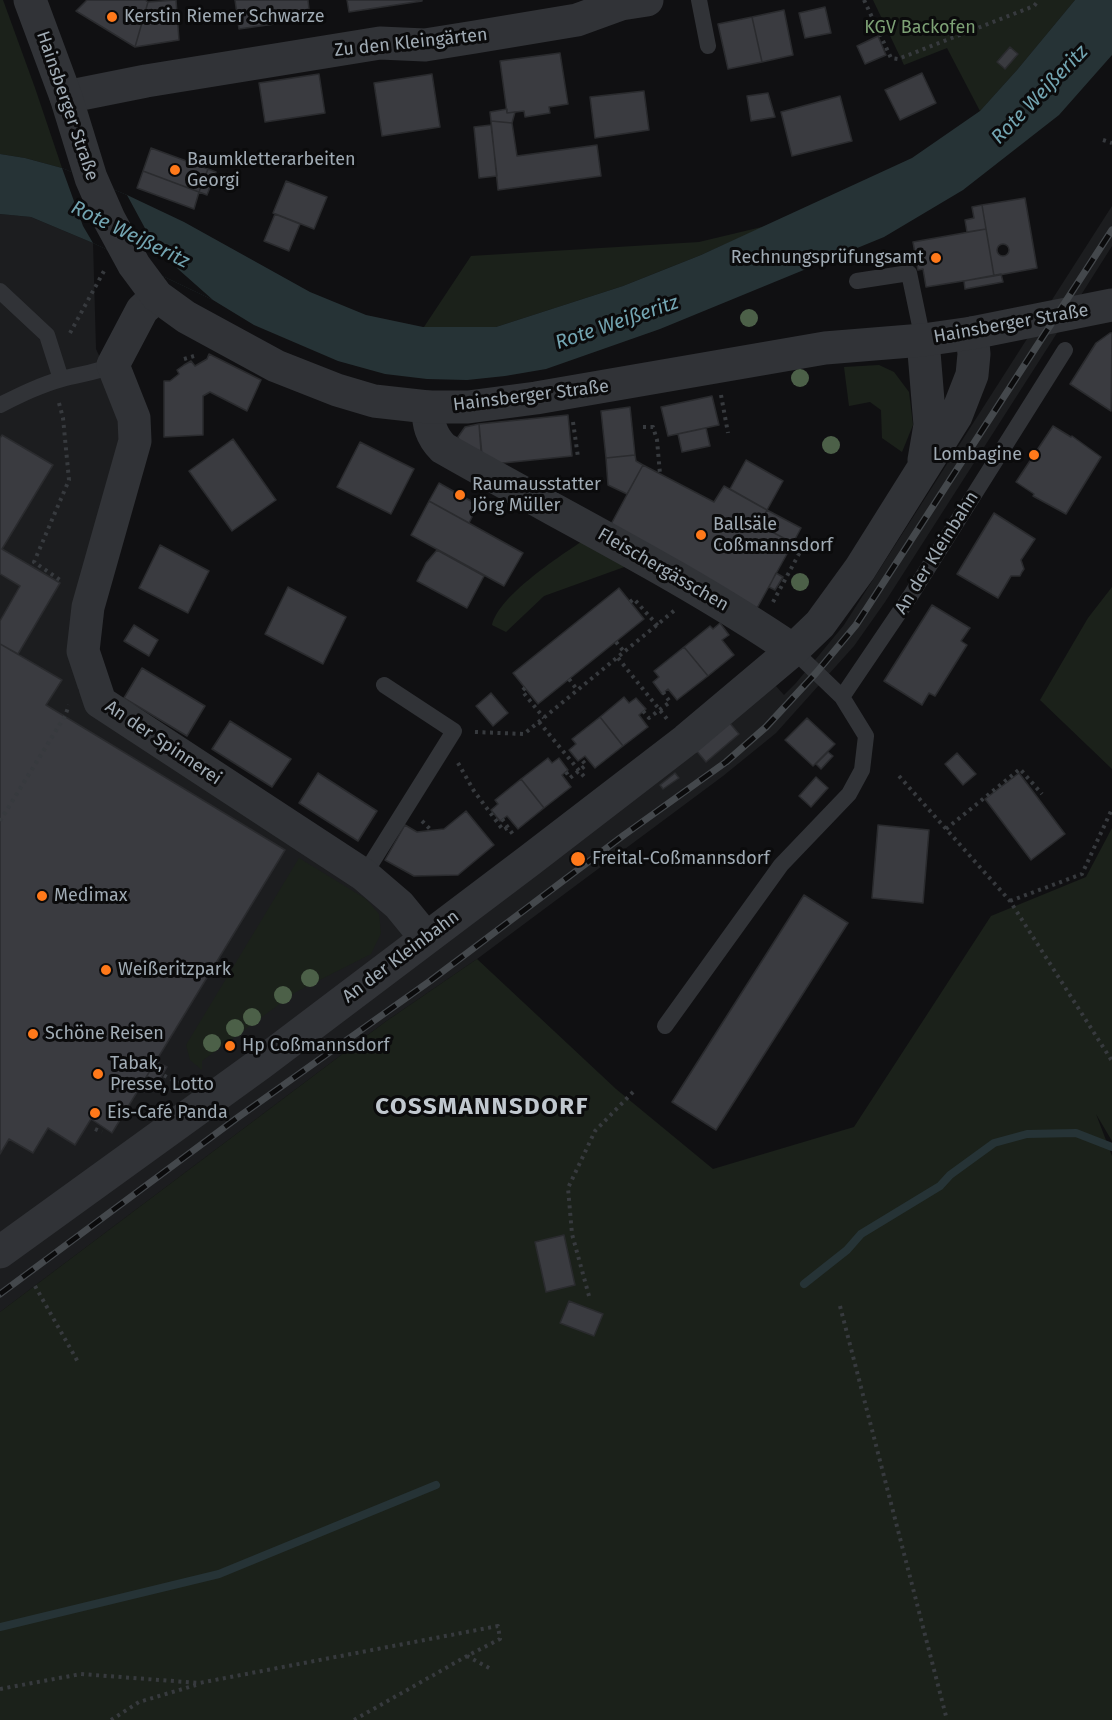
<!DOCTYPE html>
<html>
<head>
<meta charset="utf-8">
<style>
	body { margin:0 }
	canvas { display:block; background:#101012 }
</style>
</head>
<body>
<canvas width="1112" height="1720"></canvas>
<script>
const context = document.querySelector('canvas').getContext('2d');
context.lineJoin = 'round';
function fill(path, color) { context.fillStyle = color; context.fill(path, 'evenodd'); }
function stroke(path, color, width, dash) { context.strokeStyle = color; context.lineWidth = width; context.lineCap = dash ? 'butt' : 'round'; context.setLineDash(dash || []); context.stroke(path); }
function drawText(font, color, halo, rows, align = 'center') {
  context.font = font + ' "Fira Sans",sans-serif'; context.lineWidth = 6; context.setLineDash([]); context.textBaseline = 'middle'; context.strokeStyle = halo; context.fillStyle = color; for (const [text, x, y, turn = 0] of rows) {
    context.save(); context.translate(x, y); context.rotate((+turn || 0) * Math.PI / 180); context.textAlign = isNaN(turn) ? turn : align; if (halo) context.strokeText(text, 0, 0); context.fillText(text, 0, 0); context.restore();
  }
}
fill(new Path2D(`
	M1112,206V246L1050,344L885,602L854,646L776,733L723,776L477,959L385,1022L0,1312V214L31,217L93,243L96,349L140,445L78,690L445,942L774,684L784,695L796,683L844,625Z`), '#1c1d1f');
fill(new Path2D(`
	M0,0H3L35,88L62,168L25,158L0,154Z
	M873,0H1075L1017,70L980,111L947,48L904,65Z
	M766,226L701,255L623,286L496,327H424L471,256L699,242Z
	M879,365L894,372L909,392L913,425L902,452L882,438L881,410L870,402L849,406L844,367Z
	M581,542L627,566L544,596L506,632L492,625C499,596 557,558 581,542Z
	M1112,587V769L1040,700L1088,618Z
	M1112,828V1141L1096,1114L1112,1156V1720H0V1312L385,1022L477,959L616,1089L713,1169L854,1127L991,916L1086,877Z
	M299,858L366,899L379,914L381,933L371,954L296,992L202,1061V1070L190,1060L186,1045Z`), '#1b211a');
fill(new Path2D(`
	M1075,0H1112V55L1059,115L963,190L884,237L660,329L546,369L505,376L467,380L427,379L385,374L338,361L254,325L213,300L93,243L31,217L0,214V154L25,158L62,168L127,195L184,222L310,292L366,315L423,327H496L623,286L701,255L912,158L980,111L1017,70Z`), '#263336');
fill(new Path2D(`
	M62,168L127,195L147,232L178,269L213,300L93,243L83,226Z`), '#101012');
stroke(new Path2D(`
	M804,1284L847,1250L861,1234L940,1186L950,1175L994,1143L1027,1134L1076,1133L1112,1147
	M0,1627L219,1574L436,1485`), '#263336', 8);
const building = new Path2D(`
	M87,0H145L148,2L135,47L76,11Z
	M176,0L179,40L135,47L148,2Z
	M235,0H308L310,19L239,29Z
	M347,0H422V1L349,12Z
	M825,7L831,33L805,38L799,13Z
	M784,10L793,55L762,62L752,17Z
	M752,17L762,62L728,69L718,24Z
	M878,36L886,55L865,64L857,46Z
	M1010,47L1018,54L1005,69L997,62Z
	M560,53L568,104L549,107L550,113L525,117L524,111L507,113L500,61Z
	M922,73L936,103L900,120L885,90Z
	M319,74L325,113L265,122L259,83Z
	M432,74L440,127L382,136L374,83Z
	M644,91L649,130L595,138L590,97Z
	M768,93L775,117L751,121L747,96Z
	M840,96L852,141L792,156L781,112Z
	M507,109V113L515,112L512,123L491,121L490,112Z
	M491,121L512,123L517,156L597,145L601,176L498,190Z
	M491,125L497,176L479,178L474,127Z
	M151,148L208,169L199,192L143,171Z
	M208,169L216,172L207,195L199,192Z
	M143,171L199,192L194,209L137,188Z
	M286,181L327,197L314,229L273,213Z
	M1025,198L1037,268L994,276L982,205Z
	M982,205L986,229L967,232L965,220L974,218L972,207Z
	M275,214L300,224L289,251L264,241Z
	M986,229L994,276L926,287L923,269L918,270L913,242Z
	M997 250a6 6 0 1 1 12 0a6 6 0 1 1-12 0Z
	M1001,274L1003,282L965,289L964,281Z
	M1110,333H1112L1111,411L1070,384L1096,343Z
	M209,354L261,380L247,411L210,392L203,396V435L164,437V381H170L179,374L177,370L184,365L191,361L195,366L207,359Z
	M712,396L719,425L668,436L661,407Z
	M630,407L635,455L606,458L601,411Z
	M568,415L572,456L483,465L479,424Z
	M479,424L481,451L461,447L458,437L465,427Z
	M1053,426L1071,437L1072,436L1101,457L1066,514L1033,496L1034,494L1016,482Z
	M706,428L710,446L682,452L678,434Z
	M2,435L53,465L2,549L60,583L18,654L0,644V621L20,586L0,574V438Z
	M233,439L276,500L232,531L189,471Z
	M360,442L414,469L391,514L337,487Z
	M635,455L636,461L643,465L627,494L608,485L606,458Z
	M746,460L783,481L767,510L730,489Z
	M643,465L714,502L724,486L767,510L759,525L793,543L757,608L609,528Z
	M439,483L478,505L469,523L429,501Z
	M429,501L523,553L504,586L411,535Z
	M767,510L801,528L793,543L759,525Z
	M994,513L1035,539L1021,560L1024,569L1022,572L1020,576H1011L998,598L957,574Z
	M160,545L209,571L188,613L139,588Z
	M437,550L484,576L467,608L417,581L426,563Z
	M776,573L783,577L775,590L769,587Z
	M288,587L346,617L323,664L265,634Z
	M619,588L644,619L538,704L513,673Z
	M932,605L970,628L961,641L967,645L935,696L929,693L922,705L884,681Z
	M720,623L729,635L722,640L734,655L708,676L684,647L710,626L713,629Z
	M134,625L158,640L149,656L124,641Z
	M0,644L62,680L46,705L285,850L112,1133L91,1119L75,1145L48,1128L33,1153L9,1139L0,1154Z
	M684,647L708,676L677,700L668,689L662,694L653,682L659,677L654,671Z
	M142,668L205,706L187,736L124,698Z
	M491,693L508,713L493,726L476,706Z
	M624,697L629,703L636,698L646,709L639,715L648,727L623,746L600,717Z
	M600,717L623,746L595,768L585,756L578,761L569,750L576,744L572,739Z
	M807,718L835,744L813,766L785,740Z
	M230,721L291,759L272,787L212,749Z
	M728,721L739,734L706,762L695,749Z
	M828,752L833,756L821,769L816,764Z
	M957,753L976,774L963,785L945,764Z
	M548,758L552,763L559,758L568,770L562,775L571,787L544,808L521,779Z
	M318,773L377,811L358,841L299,803Z
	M675,773L679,778L663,789L660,785Z
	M1019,773L1065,834L1031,860L985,799Z
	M816,777L828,788L811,807L799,796Z
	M521,779L544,808L518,829L507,816L500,821L491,810L498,804L495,800Z
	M466,811L494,845L458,875L414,876L385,860L405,825L417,832L444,829Z
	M878,825L929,830L923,903L872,898Z
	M804,895L848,923L716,1130L672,1102Z
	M155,1061L167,1067L158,1083L147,1076Z
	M564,1235L575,1285L546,1292L535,1242Z
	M569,1301L603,1314L594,1336L560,1323Z`);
fill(building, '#3a3b40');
stroke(building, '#2a2b2e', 1.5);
stroke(new Path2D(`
	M864,0L891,58L898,59L1034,6L1039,0
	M1103,140L1112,143
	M70,333L104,271
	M184,359L194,356
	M721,395L728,433
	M59,403L63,418L69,480L34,562L63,582
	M573,422L578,457
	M643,427H653L657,440L660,474
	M630,602L634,599L658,626
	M773,602L807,539
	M616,642L625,653
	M618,658L667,719
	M569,679L578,691
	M525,688L522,691L544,718
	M643,711L649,718L670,702L663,692
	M539,722L586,779
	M475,732L524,734L675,610
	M458,763L474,791L503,830L509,827
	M566,772L570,778L586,765L581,759
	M899,776L1010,901L1112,1061
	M502,819L514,836
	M0,821L65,716L69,705
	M422,821L432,831
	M946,829L1020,769L1042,794
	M1010,901L1082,874L1112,809
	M151,1068L181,1085
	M95,1129L102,1132
	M35,1286L78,1362
	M589,1296L572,1234L568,1188L595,1131L634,1091
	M840,1306L947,1720
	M0,1689L81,1674L199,1683L498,1626L500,1639L467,1656L491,1669
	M111,1720L139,1702L196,1685
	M354,1720L467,1656`), '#373a3e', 4, [3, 4.5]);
stroke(new Path2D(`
	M699,0L708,46
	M857,281L909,273L923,340
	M0,291L47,335L61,379
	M0,405C20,395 40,385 62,379C79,374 96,373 113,365
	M842,697L911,595L1065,350
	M364,875L454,731L384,685
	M665,1026L781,865L849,794L862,770L866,736L842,697L793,650`), '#313337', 16);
stroke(new Path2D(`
	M66,97L146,81L380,43L425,45L475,37L577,20L621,4L647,0
	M157,296L142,310L113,365L134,418L135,441L88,607L83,651L100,702L364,875L399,905L426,938
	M923,340L930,425L924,460
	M428,407C428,424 431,436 443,448C560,515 681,574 793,650
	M0,1252L260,1064L530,860L686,740L793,650L820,624L860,569L956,416L972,375L974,354L972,333`), '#313337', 33);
stroke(new Path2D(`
	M30,0L66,97L91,178L109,219L134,265L157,296L186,317L276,366L337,390L374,401L428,407H468L536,398L825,348L923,340L972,333L1112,305`), '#313337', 33);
const rail = new Path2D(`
	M0,1294L237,1118L430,981L624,835L726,762L766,727L816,673L856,625L1112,230`);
stroke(rail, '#44484c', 7);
stroke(rail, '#0b0b0c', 4.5, [14]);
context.fillStyle = '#4c6048';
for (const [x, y] of [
	[749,318],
	[800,378],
	[831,445],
	[800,582],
	[310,978],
	[283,995],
	[252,1017],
	[235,1028],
	[212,1043]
]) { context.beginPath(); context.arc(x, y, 9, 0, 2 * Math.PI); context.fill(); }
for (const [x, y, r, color] of [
	[112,17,6,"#ff791a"],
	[175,170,6,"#ff791a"],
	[936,258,6,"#ff791a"],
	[1034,455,6,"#ff791a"],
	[460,495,6,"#ff791a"],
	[701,535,6,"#ff791a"],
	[578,859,8,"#ff791a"],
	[42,896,6,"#ff791a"],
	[106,970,6,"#ff791a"],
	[33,1034,6,"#ff791a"],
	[230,1046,6,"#ff791a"],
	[98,1074,6,"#ff791a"],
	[95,1113,6,"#ff791a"]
]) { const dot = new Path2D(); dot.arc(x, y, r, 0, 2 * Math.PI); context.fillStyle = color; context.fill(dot); stroke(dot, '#0b0b0c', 2); }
drawText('18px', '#a0abb4', '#0b0b0c', [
	["Kerstin Riemer Schwarze",124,17],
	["Baumkletterarbeiten",187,160],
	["Georgi",187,181],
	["Rechnungsprüfungsamt",924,258,"right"],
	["Lombagine",1022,455,"right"],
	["Raumausstatter",472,485],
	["Jörg Müller",472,506],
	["Ballsäle",713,525],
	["Coßmannsdorf",713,546],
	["Freital-Coßmannsdorf",592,859],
	["Medimax",54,896],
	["Weißeritzpark",118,970],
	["Schöne Reisen",45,1034],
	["Hp Coßmannsdorf",242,1046],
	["Tabak,",110,1064],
	["Presse, Lotto",110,1085],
	["Eis-Café Panda",107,1113]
], 'left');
drawText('18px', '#7da175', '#0b0b0c', [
	["KGV Backofen",920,28]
]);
drawText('18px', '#a0abb4', '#0b0b0c', [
	["Zu den Kleingärten",411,43,-6],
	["Hainsberger Straße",67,106,71],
	["Hainsberger Straße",1011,324,-10],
	["Hainsberger Straße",531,396,-7],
	["An der Kleinbahn",937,553,-58],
	["Fleischergässchen",663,570,30],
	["An der Spinnerei",163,743,34],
	["An der Kleinbahn",401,957,-37]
]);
drawText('italic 20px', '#73a5b2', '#0b0b0c', [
	["Rote Weißeritz",1040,95,-46],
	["Rote Weißeritz",130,235,26],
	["Rote Weißeritz",617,323,-19]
]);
context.letterSpacing = '1.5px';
drawText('bold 24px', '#c1c8cf', '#0b0b0c', [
	["COSSMANNSDORF",482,1107]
]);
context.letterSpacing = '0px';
</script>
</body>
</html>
